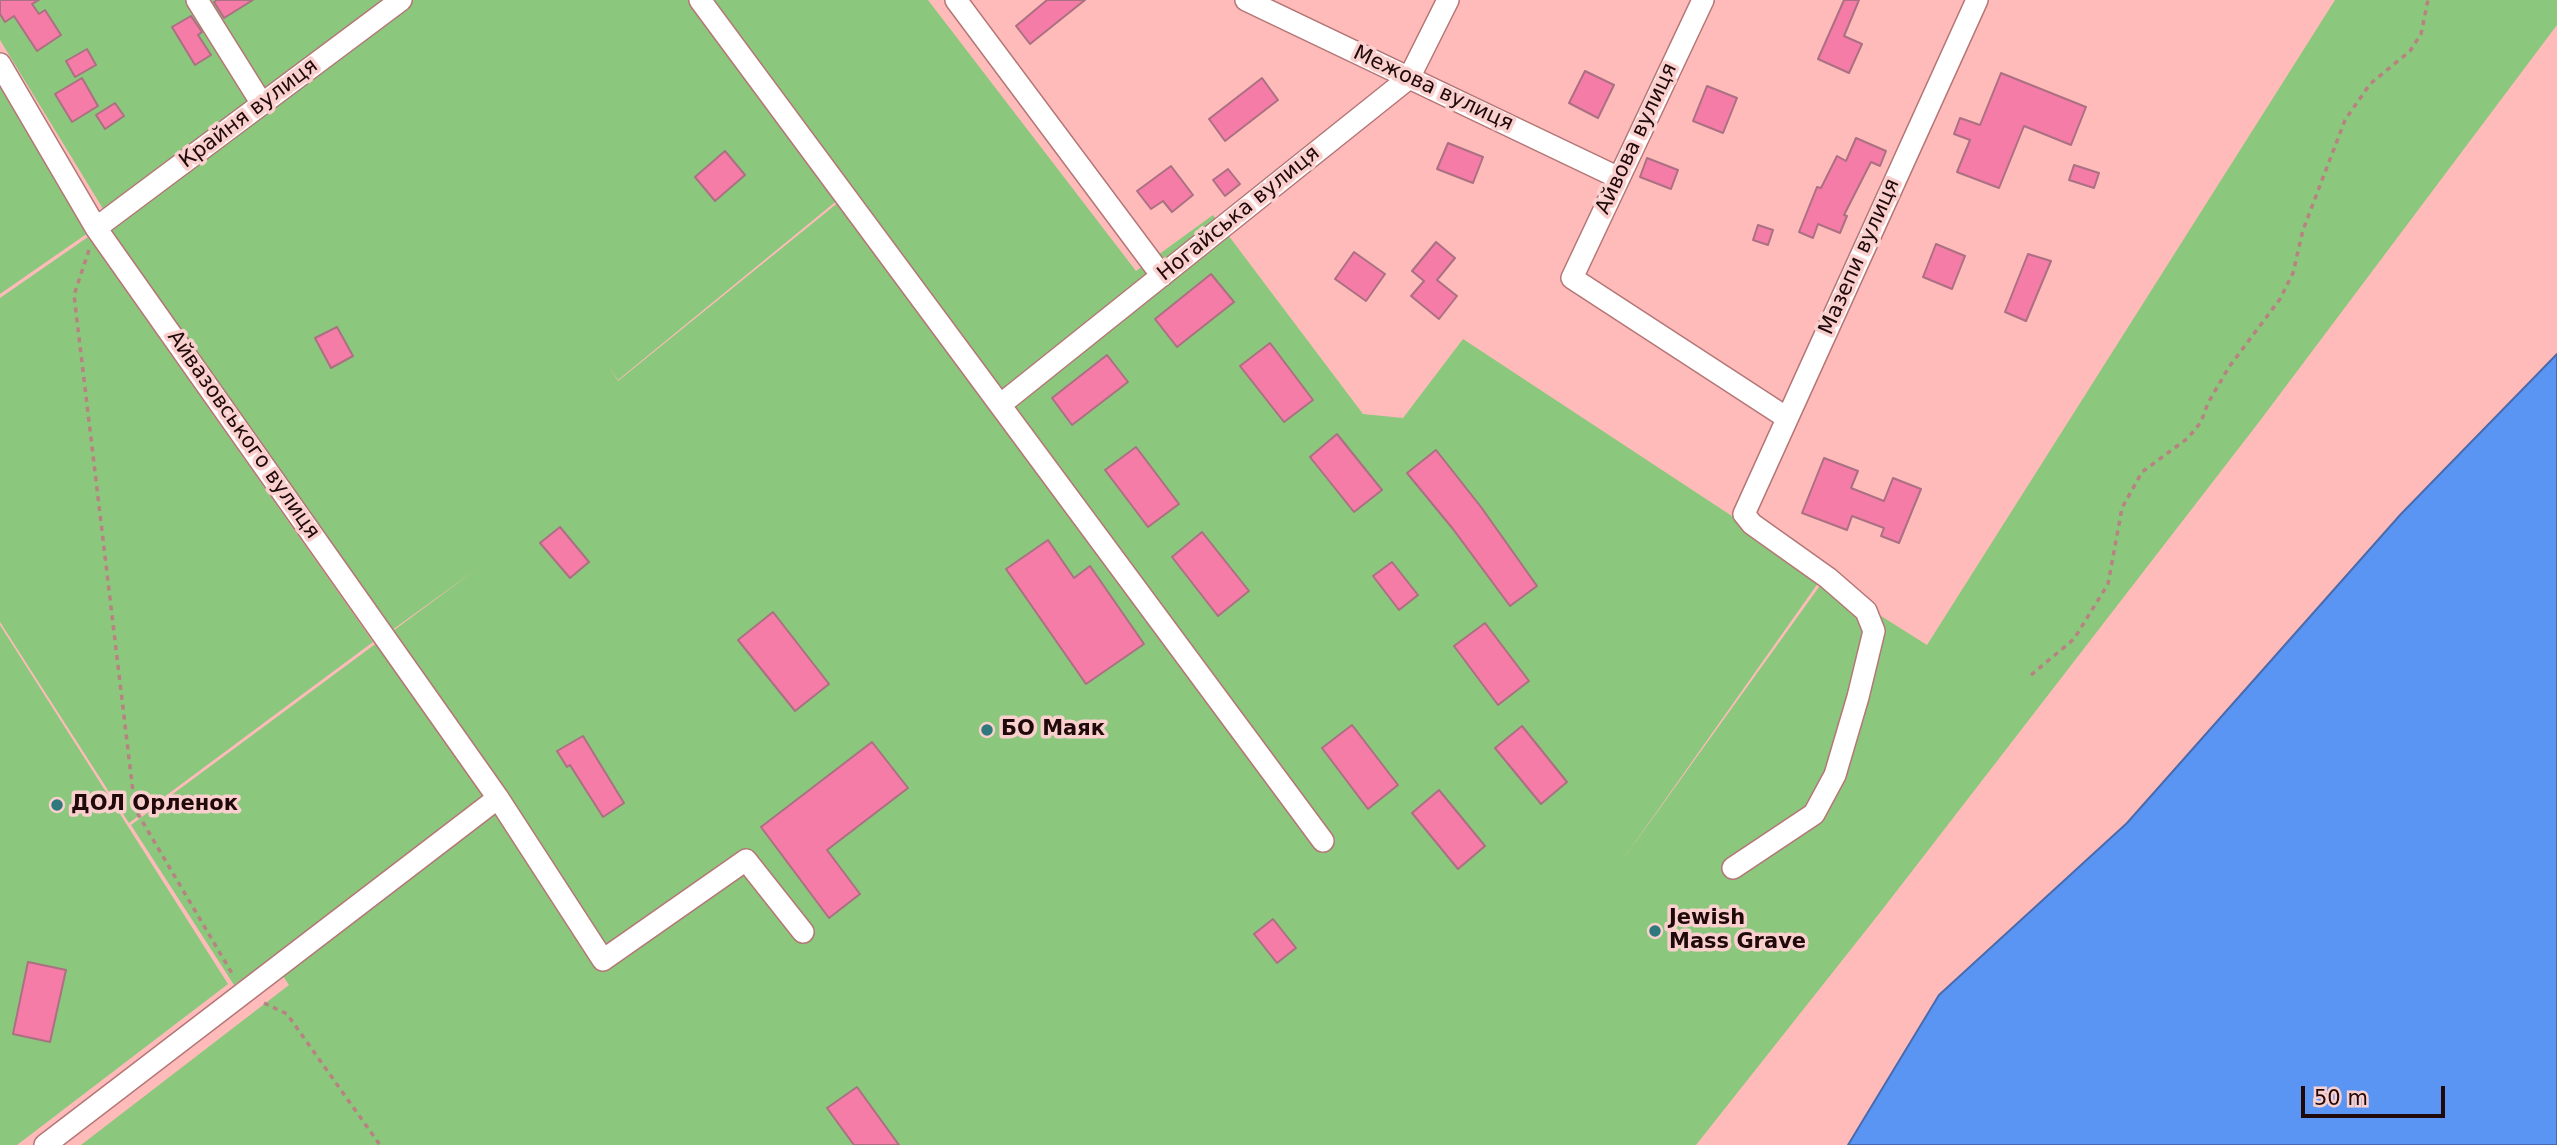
<!DOCTYPE html>
<html>
<head>
<meta charset="utf-8">
<style>
	body { margin:0 }
	#map { position:relative; width:2557px; height:1145px; overflow:hidden; background:#ffbbba; font-family:"DejaVu Sans",sans-serif }
	canvas { display:block }
	.scale { position:absolute; left:2301px; top:1086px; width:144px; height:32px; box-sizing:border-box; border:4px solid #20090a; border-top:0; padding-left:9px; font-size:21px; line-height:24px; white-space:nowrap; color:#20090a; -webkit-text-stroke:5px #fad0cf; paint-order:stroke }
</style>
</head>
<body>
<div id="map">
<canvas width="2557" height="1145"></canvas>
<div class="scale">50 m</div>
</div>
<script>
const context = document.querySelector('canvas').getContext('2d');
context.lineJoin = 'round';
function fill(path, color) { context.fillStyle = color; context.fill(path, 'evenodd'); }
function stroke(path, color, width, dash) { context.strokeStyle = color; context.lineWidth = width; context.lineCap = dash ? 'butt' : 'round'; context.setLineDash(dash || []); context.stroke(path); }
function drawText(font, color, halo, rows, align = 'center') {
  context.font = font + ' "DejaVu Sans",sans-serif'; context.lineWidth = 7; context.setLineDash([]); context.textBaseline = 'middle'; context.strokeStyle = halo; context.fillStyle = color; for (const [text, x, y, turn = 0] of rows) {
    context.save(); context.translate(x, y); context.rotate((+turn || 0) * Math.PI / 180); context.textAlign = isNaN(turn) ? turn : align; if (halo) context.strokeText(text, 0, 0); context.fillText(text, 0, 0); context.restore();
  }
}
fill(new Path2D(`
	M0,0H401L108,217L0,40Z
	M409,0H928L1136,271L1213,215L1363,414L1403,418L1463,339L1823,576L1619,865L1824,580L1927,645L2335,0H2557V25L2259,422L1882,910L1696,1145H81L289,985L271,958L234,985L131,825L478,568L388,633L109,229ZM845,194V197L618,381L608,365L618,380Z
	M0,82L88,233L0,294Z
	M88,237L373,642L129,823L0,622V298Z
	M0,625L228,984L17,1145H0Z`), '#8bc77c');
const water = new Path2D(`
	M2557,354V1145H1848L1939,995L2127,823L2401,514Z`);
fill(water, '#5a95f3');
stroke(water, '#496bad', 2);
const building = new Path2D(`
	M0,0H39L32,4L39,14L45,10L61,35L37,51L14,16L5,22L0,14Z
	M217,0H253L224,18L214,2Z
	M1047,0H1085L1030,44L1016,26Z
	M1844,0H1859L1844,36L1862,44L1849,73L1818,59Z
	M191,16L202,32L198,35L211,55L195,65L172,27Z
	M87,49L96,65L75,77L66,61Z
	M1585,71L1614,85L1598,118L1569,103Z
	M2001,73L2086,107L2071,145L2024,126L1999,188L1957,172L1970,140L1954,134L1960,118L1980,125Z
	M82,78L98,106L72,122L55,94Z
	M1262,78L1278,100L1225,141L1209,119Z
	M1707,86L1737,98L1723,133L1693,121Z
	M115,103L124,116L105,129L96,115Z
	M1856,138L1886,151L1880,166L1871,162L1844,215L1847,216L1840,233L1818,224L1813,238L1799,232L1817,187L1821,188L1837,156L1846,161Z
	M1448,143L1483,157L1473,183L1437,169Z
	M725,151L745,175L715,201L695,177Z
	M1647,158L1678,170L1671,189L1640,177Z
	M2074,165L2099,173L2094,188L2069,180Z
	M1171,166L1193,195L1172,212L1163,201L1151,209L1137,191Z
	M1228,169L1240,184L1225,196L1213,180Z
	M1758,225L1773,230L1768,245L1753,240Z
	M1436,242L1455,258L1437,280L1457,296L1439,319L1411,296L1424,281L1412,271Z
	M1936,244L1965,256L1952,289L1923,277Z
	M1354,252L1385,274L1366,301L1335,279Z
	M2028,254L2051,261L2026,321L2005,312Z
	M1211,274L1234,302L1177,347L1155,319Z
	M337,327L353,356L331,368L315,338Z
	M1270,343L1313,400L1284,422L1240,366Z
	M1107,355L1128,382L1072,425L1052,398Z
	M1337,434L1382,490L1354,512L1310,457Z
	M1136,447L1179,504L1148,527L1105,470Z
	M1436,450L1481,507L1537,586L1510,606L1453,529L1407,473Z
	M1824,458L1858,471L1851,488L1884,501L1893,478L1921,489L1899,543L1881,536L1884,528L1852,516L1847,530L1802,513Z
	M560,527L589,562L570,578L540,543Z
	M1202,532L1249,591L1218,616L1172,557Z
	M1048,540L1074,578L1090,566L1144,644L1086,684L1006,569Z
	M1392,562L1418,595L1399,610L1373,576Z
	M773,612L829,684L795,711L738,640Z
	M1485,623L1529,681L1498,705L1454,646Z
	M1352,725L1398,785L1368,809L1322,748Z
	M1522,726L1567,782L1541,804L1495,748Z
	M583,736L624,803L603,817L570,765L567,767L557,751Z
	M872,742L908,788L827,850L860,894L829,918L761,827Z
	M1439,790L1485,846L1458,869L1412,813Z
	M1273,919L1296,948L1277,963L1254,934Z
	M28,962L66,970L50,1042L13,1034Z
	M857,1087L899,1145H854L827,1108Z`);
fill(building, '#f57ca6');
stroke(building, '#ab7082', 2);
const minor = new Path2D(`
	M197,0L262,104
	M700,0L1323,841
	M956,0L1162,276
	M1246,0L1619,178
	M1703,0L1572,278L1787,418
	M0,64L96,228L498,798L603,960L746,860L803,932
	M96,228L401,0
	M1000,405L1409,78L1448,0
	M1733,868L1814,814L1835,775L1858,697L1874,631L1866,611L1828,578L1752,524L1744,514L1977,0
	M45,1145L498,798`);
stroke(minor, '#b47676', 24);
stroke(new Path2D(`
	M89,250L74,295L135,809L233,975
	M2031,675L2074,639L2108,584L2122,508L2142,472L2188,438L2201,422L2208,403L2229,367L2280,299L2293,273L2303,230L2345,120L2370,84L2410,51L2421,34L2428,0
	M264,1003L287,1014L380,1145`), '#b88282', 3.5, [5, 5]);
stroke(minor, '#fff', 21);
for (const [x, y, r, color] of [
	[987,730,7,"#2f797c"],
	[57,805,7,"#2f797c"],
	[1655,931,7,"#2f797c"]
]) { const dot = new Path2D(); dot.arc(x, y, r, 0, 2 * Math.PI); context.fillStyle = color; context.fill(dot); stroke(dot, '#fad0cf', 2.5); }
drawText('21px', '#20090a', '#fad0cf', [
	["Межова вулиця",1433,89,25],
	["Крайня вулиця",249,114,-37],
	["Айвова вулиця",1637,139,-65],
	["Ногайська вулиця",1239,214,-39],
	["Мазепи вулиця",1860,257,-66],
	["Айвазовського вулиця",243,435,55]
]);
drawText('bold 21px', '#20090a', '#fad0cf', [
	["БО Маяк",1001,730],
	["ДОЛ Орленок",71,805],
	["Jewish",1669,919],
	["Mass Grave",1669,943]
], 'left');
</script>
</body>
</html>
